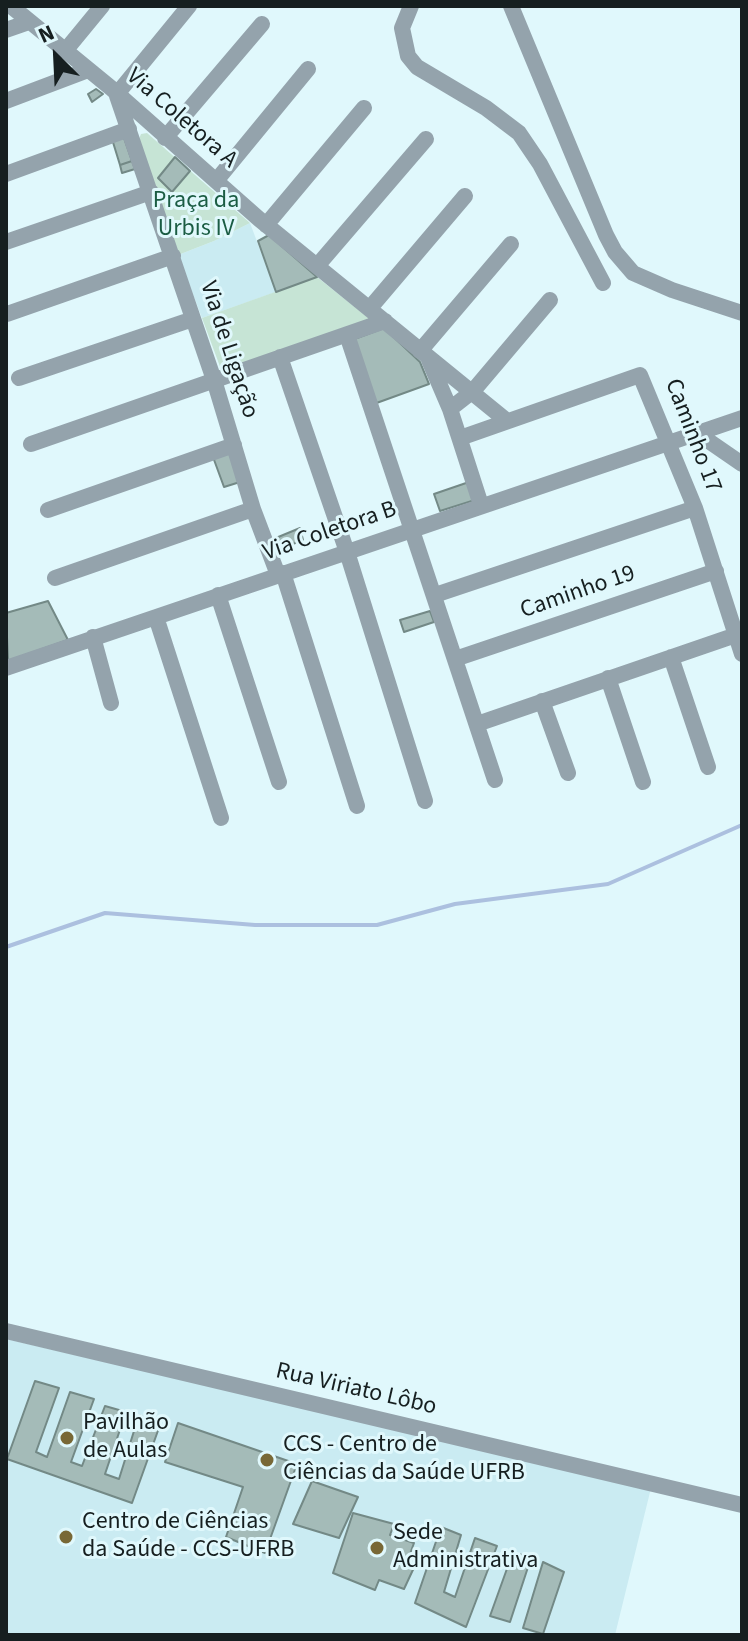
<!DOCTYPE html>
<html>
<head>
<meta charset="utf-8">
<style>
	body { margin:0 }
	#map { position:relative; width:748px; height:1641px; overflow:hidden; background:#e0f8fc; font-family:"Source Sans 3",sans-serif }
	canvas { display:block }
	.frame { position:absolute; inset:0; border:8px solid #161f20; pointer-events:none }
	.north { position:absolute; left:16px; top:16px; width:80px; height:80px; -webkit-text-stroke:6px #e0f8fc; paint-order:stroke; rotate:336deg; font-size:22px; font-weight:700; line-height:32px; text-align:center; color:#161f20 }
	.north::after { content:''; display:block; margin:auto; width:28px; height:36px; background:#161f20; clip-path:polygon(50% 0,100% 100%,50% 72%,0 100%) }
</style>
</head>
<body>
<div id="map">
<canvas width="748" height="1641"></canvas>
<div class="frame"></div>
<div class="north">N</div>
</div>
<script>
const context = document.querySelector('canvas').getContext('2d');
context.lineJoin = 'round';
function fill(path, color) { context.fillStyle = color; context.fill(path, 'evenodd'); }
function stroke(path, color, width, dash) { context.strokeStyle = color; context.lineWidth = width; context.lineCap = dash ? 'butt' : 'round'; context.setLineDash(dash || []); context.stroke(path); }
function drawText(font, color, halo, rows, align = 'center') {
  context.font = font + ' "Source Sans 3",sans-serif'; context.lineWidth = 6; context.setLineDash([]); context.textBaseline = 'middle'; context.strokeStyle = halo; context.fillStyle = color; for (const [text, x, y, turn = 0] of rows) {
    context.save(); context.translate(x, y); context.rotate((+turn || 0) * Math.PI / 180); context.textAlign = isNaN(turn) ? turn : align; if (halo) context.strokeText(text, 0, 0); context.fillText(text, 0, 0); context.restore();
  }
}
fill(new Path2D(`
	M250,223L276,292L202,318L178,255L214,241Z
	M6,1339L651,1488L615,1635H6Z`), '#caebf2');
fill(new Path2D(`
	M147,133L250,223L214,241L178,255L139,139L141,134Z
	M317,277L371,320L222,372L202,318Z`), '#c6e4d5');
stroke(new Path2D(`
	M6,947L105,913L255,925H377L455,904L608,884L742,825`), '#acc0df', 4);
const building = new Path2D(`
	M96,89L103,94L92,102L88,94Z
	M123,135L132,161L120,165L112,139Z
	M175,157L190,171L172,192L158,178Z
	M132,161L135,169L122,173L120,165Z
	M269,235L317,277L276,292L258,241Z
	M384,328L420,362L429,384L371,405L349,341Z
	M231,450L240,482L224,487L213,457Z
	M469,482L475,500L440,511L434,494Z
	M300,528L303,540L275,551L271,540Z
	M48,601L68,640L8,661L6,613Z
	M430,611L434,622L404,632L400,620Z
	M35,1381L59,1388L36,1452L47,1457L70,1392L94,1399L71,1462L82,1466L105,1406L126,1412L105,1474L119,1479L139,1415L160,1425L132,1503L7,1459Z
	M178,1423L297,1464L265,1553L226,1537L243,1487L165,1462Z
	M312,1481L358,1497L339,1538L293,1524Z
	M353,1513L394,1524L390,1535L414,1543L410,1554L418,1559L404,1589L379,1580L375,1590L333,1573Z
	M441,1527L461,1535L444,1592L455,1597L475,1538L497,1546L466,1627L415,1603Z
	M513,1552L531,1558L510,1622L490,1616Z
	M543,1562L564,1572L543,1634L523,1628Z`);
fill(building, '#a4bbb8');
stroke(building, '#738986', 2);
stroke(new Path2D(`
	M11,6L111,88L259,219L507,421
	M411,6L402,28L408,56L417,67L486,108L519,133L540,164L603,283
	M511,6L606,235L615,252L633,273L672,290L742,313
	M6,30L29,22
	M65,51L102,6
	M117,94L189,6
	M117,96L214,380L253,509L278,575
	M6,101L88,70
	M165,138L262,24
	M6,174L129,129
	M216,181L308,69
	M266,225L364,108
	M6,242L151,192
	M317,266L426,139
	M370,308L465,196
	M7,314L173,256
	M347,335L495,780
	M420,351L511,244
	M280,357L347,552L425,801
	M429,360L450,409L481,505
	M19,378L193,319
	M450,409L473,391L550,300
	M697,433L742,464
	M460,438L640,375L695,508L742,654
	M31,444L385,321
	M48,510L234,445
	M283,573L357,806
	M55,578L253,509
	M218,595L279,782
	M435,595L695,508
	M156,617L221,818
	M93,637L111,703
	M671,657L708,767
	M455,659L716,571
	M6,668L742,418
	M608,678L643,782
	M542,701L568,773
	M477,724L736,635
	M6,1331L742,1505`), '#94a3ac', 16);
for (const [x, y, r, color] of [
	[67,1438,8,"#786836"],
	[267,1460,8,"#786836"],
	[66,1537,8,"#786836"],
	[377,1548,8,"#786836"]
]) { const dot = new Path2D(); dot.arc(x, y, r, 0, 2 * Math.PI); context.fillStyle = color; context.fill(dot); stroke(dot, '#e0f8fc', 3); }
drawText('24px', '#161f20', '#e0f8fc', [
	["Via Coletora A",181,119,41],
	["Via de Ligação",228,350,72],
	["Caminho 17",692,436,69],
	["Via Coletora B",330,532,-19],
	["Caminho 19",578,593,-19],
	["Rua Viriato Lôbo",356,1390,13]
]);
drawText('24px', '#1a5c43', '#e0f8fc', [
	["Praça da",196,202],
	["Urbis IV",196,230]
]);
drawText('24px', '#161f20', '#e0f8fc', [
	["Pavilhão",83,1424],
	["de Aulas",83,1452],
	["CCS - Centro de",283,1446],
	["Ciências da Saúde UFRB",283,1474],
	["Centro de Ciências",82,1523],
	["da Saúde - CCS-UFRB",82,1551],
	["Sede",393,1534],
	["Administrativa",393,1562]
], 'left');
</script>
</body>
</html>
